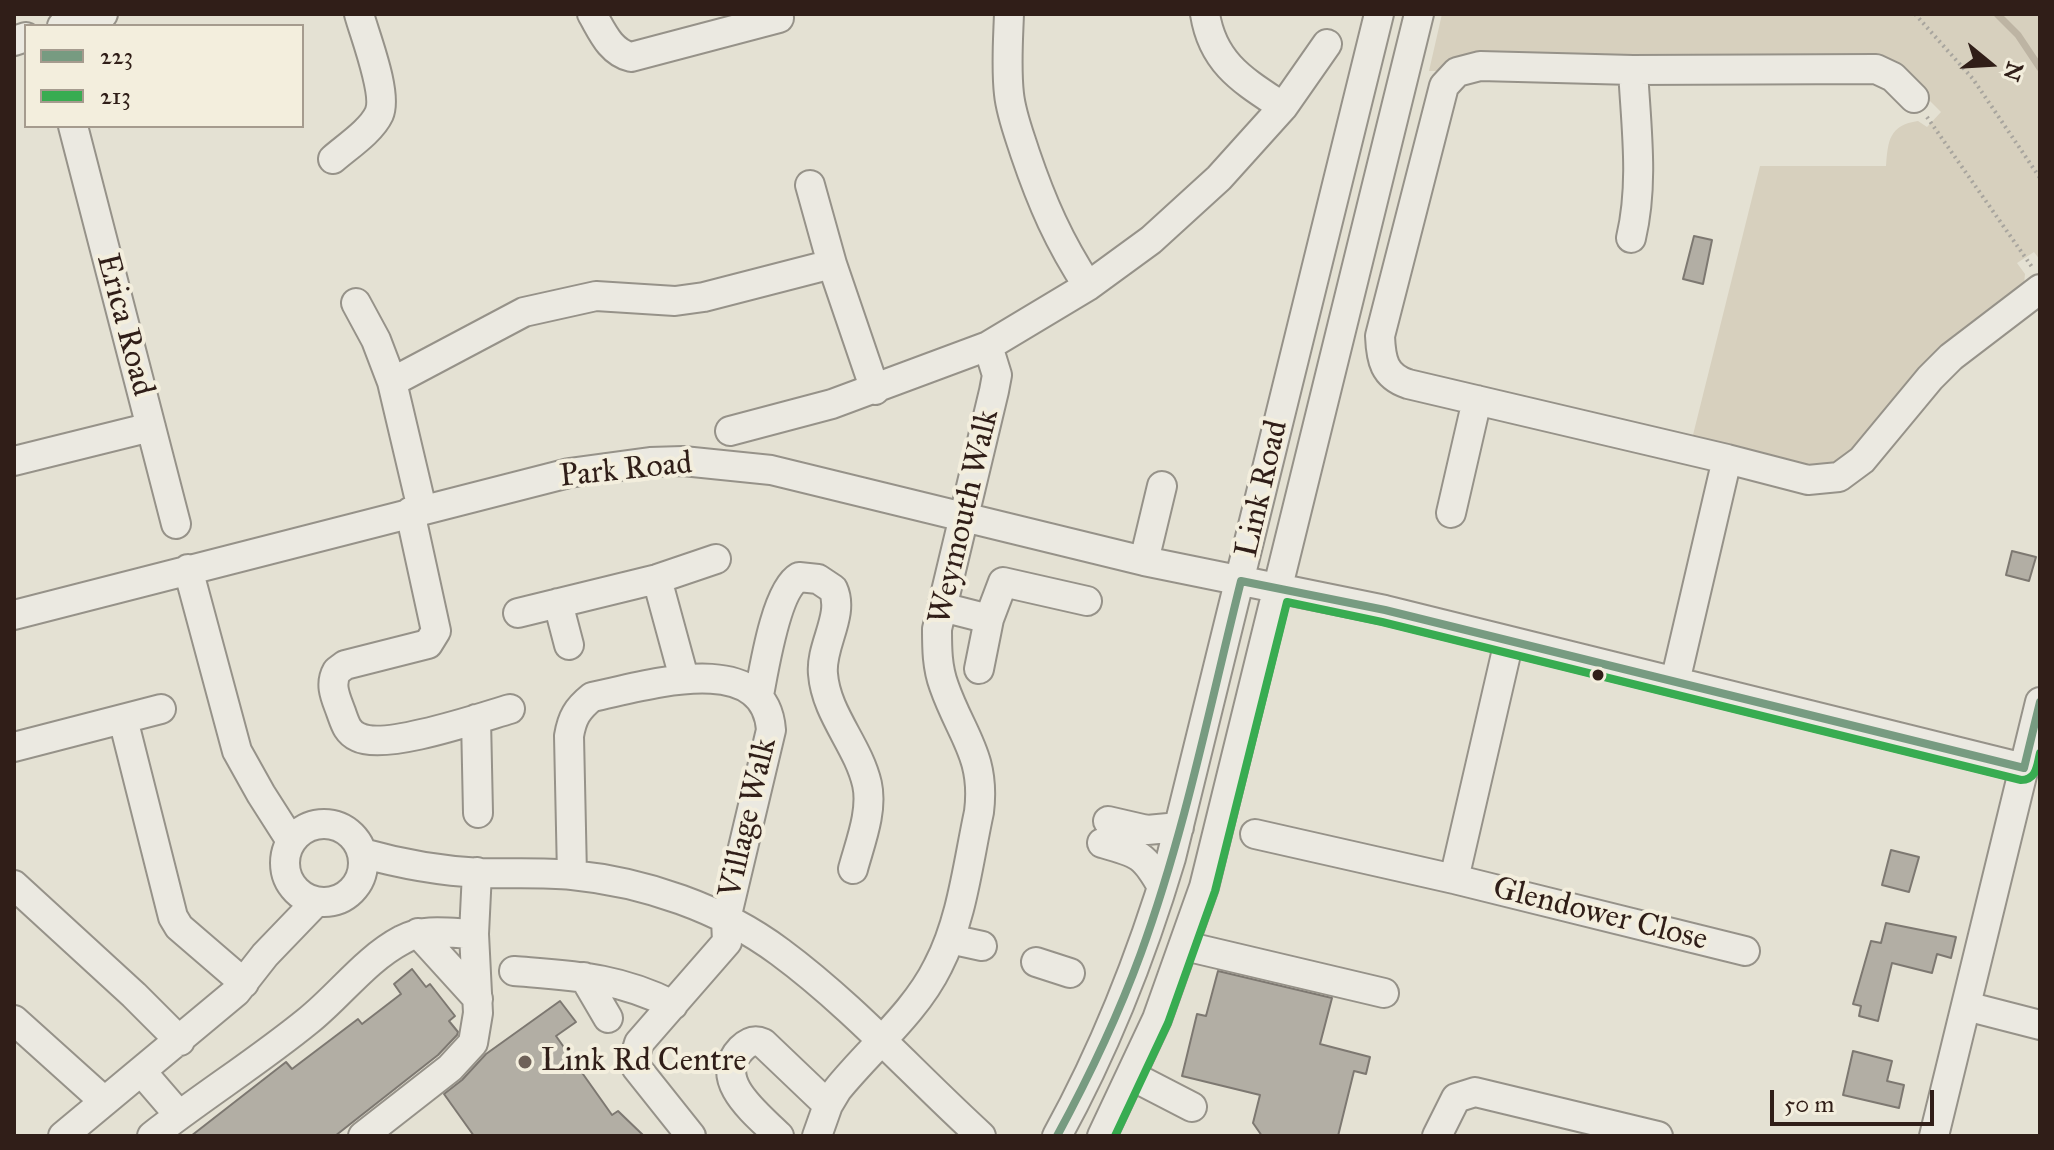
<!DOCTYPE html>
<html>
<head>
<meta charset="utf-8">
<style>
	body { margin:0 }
	#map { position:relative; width:2054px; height:1150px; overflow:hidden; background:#e4e1d3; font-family:"IM FELL Great Primer",serif }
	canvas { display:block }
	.frame { position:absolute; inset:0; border:16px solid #301e18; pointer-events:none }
	.legend { position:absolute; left:24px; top:24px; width:280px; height:104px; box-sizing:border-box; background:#f3eedd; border:2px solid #a59b8e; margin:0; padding:10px 14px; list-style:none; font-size:24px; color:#301e18 }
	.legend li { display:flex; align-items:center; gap:16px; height:40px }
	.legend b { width:40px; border:2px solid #a59b8e }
	.north { position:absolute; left:1950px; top:24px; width:80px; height:80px; -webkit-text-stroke:6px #f3eedd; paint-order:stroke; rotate:108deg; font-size:22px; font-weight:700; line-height:32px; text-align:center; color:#301e18 }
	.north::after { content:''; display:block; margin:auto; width:28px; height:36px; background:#301e18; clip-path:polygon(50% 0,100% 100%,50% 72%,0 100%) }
	.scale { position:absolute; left:1770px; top:1090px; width:164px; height:36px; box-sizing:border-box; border:4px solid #301e18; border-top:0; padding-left:10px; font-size:24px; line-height:28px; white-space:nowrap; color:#301e18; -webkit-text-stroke:6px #f3eedd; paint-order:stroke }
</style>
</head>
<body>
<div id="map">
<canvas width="2054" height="1150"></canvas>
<div class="frame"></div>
<ul class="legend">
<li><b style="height:10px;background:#779b81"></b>223</li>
<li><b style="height:10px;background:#38ac51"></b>213</li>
</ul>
<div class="north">N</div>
<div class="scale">50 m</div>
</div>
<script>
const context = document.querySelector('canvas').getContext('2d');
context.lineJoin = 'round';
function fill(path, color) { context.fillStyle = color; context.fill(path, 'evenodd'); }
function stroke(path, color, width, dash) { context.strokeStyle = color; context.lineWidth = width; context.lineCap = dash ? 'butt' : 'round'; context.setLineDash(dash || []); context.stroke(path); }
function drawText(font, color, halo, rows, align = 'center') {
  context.font = font + ' "IM FELL Great Primer",serif'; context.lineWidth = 8; context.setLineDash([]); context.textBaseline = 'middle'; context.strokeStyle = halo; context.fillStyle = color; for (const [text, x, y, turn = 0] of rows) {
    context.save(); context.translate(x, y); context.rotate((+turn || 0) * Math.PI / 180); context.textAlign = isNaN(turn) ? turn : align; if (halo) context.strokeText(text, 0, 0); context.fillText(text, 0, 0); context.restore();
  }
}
fill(new Path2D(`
	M1442,14H2040V260L2034,252L2017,263L2025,274L2024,284L1849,459L1816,471L1691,443L1760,166H1886C1888,141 1889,125 1918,121L1927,127L1941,112L1897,68L1429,71Z`), '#d7d0be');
stroke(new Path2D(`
	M1997,14L2018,35L2040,68`), '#bdb4a3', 7);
const building = new Path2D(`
	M1694,236L1712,240L1703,284L1683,279Z
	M2012,551L2036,557L2029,581L2006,575Z
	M1891,850L1919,857L1909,892L1882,885Z
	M1886,923L1956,937L1951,958L1937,954L1932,973L1892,963L1878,1021L1859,1016L1861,1006L1853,1004L1871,941L1881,943Z
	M412,969L426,987L430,984L455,1016L449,1021L458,1032L457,1035L438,1055L335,1136H191L286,1062L292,1069L358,1019L362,1024L401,994L394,984Z
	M1218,971L1332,998L1320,1044L1370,1057L1366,1074L1354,1071L1338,1136H1262L1253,1123L1260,1095L1182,1076L1197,1014L1206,1016Z
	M560,1001L576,1022L556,1036L612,1115L618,1111L644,1136H474L444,1094L462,1080L486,1054Z
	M1853,1051L1892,1061L1887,1081L1904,1085L1899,1108L1843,1095Z`);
fill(building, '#b2aea4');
stroke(building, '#7d7871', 2);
const minor = new Path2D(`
	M592,14C602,31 610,52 631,57L779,18
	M1009,14C1008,41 1006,68 1009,94C1011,114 1019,134 1025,153C1042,203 1059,242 1088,286
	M1205,14C1213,64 1244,81 1283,107
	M62,26L103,14
	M14,41L26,37
	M73,126L176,524
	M333,159C348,146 371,131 379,114C388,94 365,36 359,14
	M810,185L832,264
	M1631,238C1644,183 1636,126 1633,70
	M356,303L376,340L392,382
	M730,431L832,404L988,346L1088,286L1151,240L1219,178L1283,107L1327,44
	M1727,459L1808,480L1839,477L1862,460L1930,378L1951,357L2040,289
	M14,461L151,427
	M422,509L392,382L524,312L596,296L675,301L704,297L832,264L875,390
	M410,512L436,631L428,644L345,665L337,671C329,685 336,698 341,712C345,723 347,732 358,737C385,751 479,718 510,709
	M1451,513L1477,400
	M1144,561L1162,486
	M188,569L237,751L261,794L291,841
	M657,579L684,678
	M558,603L569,645
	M942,607L989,619
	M518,613L657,579L716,559
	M14,615L569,473L650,462L683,461L771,470L1144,561L1385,610L2024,768
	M979,669L989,619L1003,582L1087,601
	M1675,682L1727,459L1408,384C1384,376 1381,360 1380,336L1444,86L1457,72L1480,66L1633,70L1876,69L1893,77L1914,98
	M759,695C764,669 776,590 799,577L818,579L833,589C845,615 820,646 823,674C826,714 858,745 867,784C873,811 860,843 853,869
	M123,719L173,917L179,927L244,983
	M476,719L478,813
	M14,747L161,709
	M1108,821L1147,830L1179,827
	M285 863a39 39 0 1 1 78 0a39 39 0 1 1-78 0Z
	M1255,834L1454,879L1745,951
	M1102,843C1138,853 1144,854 1162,887
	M362,853C401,864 440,871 481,873C511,874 542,872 572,875C644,882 721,908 780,952C853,1006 914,1075 981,1136
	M572,875L569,736C572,718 577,709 592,697C642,687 765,647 771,730L726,919L727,942L639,1043L635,1056L636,1067L691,1136
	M1454,879L1509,641
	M14,885L134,995L180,1041
	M418,933L478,999
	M950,939L982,946
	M1185,946L1384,993
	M1036,962L1070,973
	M514,971C575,976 617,977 673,1005
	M584,977L608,1018
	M1966,1006L2040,1025
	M14,1020L104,1101
	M141,1071L179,1115
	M1132,1076L1192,1107
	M63,1136L236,992L265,955L316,902
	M152,1136C203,1096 259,1061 309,1020C340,995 366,959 402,940C423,928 450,933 474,934
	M363,1136L450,1068L473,1043L478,1013L474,934L477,872
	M779,1136C757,1114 711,1080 741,1049C748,1042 754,1039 763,1043L828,1105
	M817,1136L828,1105L837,1090C870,1049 915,1013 938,966C962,920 968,863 979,812C986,756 961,735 944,686C937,667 937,648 937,629L994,391L997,375L988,346
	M1057,1136C1106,1047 1142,955 1171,858L1379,14
	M1102,1136L1157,1019L1204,887L1419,14
	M1437,1136L1456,1098L1475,1092L1658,1136
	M1934,1136L2040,702`);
stroke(minor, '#969289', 32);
stroke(new Path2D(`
	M1915,14L1973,79L2040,178
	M1927,117L2032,267`), '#a8a59e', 4, [2, 4]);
stroke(minor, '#ebe9e1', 28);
stroke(new Path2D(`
	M1057,1136C1089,1077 1118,1016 1141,953C1185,832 1210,705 1241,581L1385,610L2024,768L2040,702`), '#779b81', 8);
stroke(new Path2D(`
	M1115,1136L1168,1023L1215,891L1287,602L1382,622L2021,780C2037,780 2037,765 2040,753`), '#38ac51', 8);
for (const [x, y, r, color] of [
	[1598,675,7,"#301e18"],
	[525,1062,8,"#6f6259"]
]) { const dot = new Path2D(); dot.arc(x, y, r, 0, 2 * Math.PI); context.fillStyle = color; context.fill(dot); stroke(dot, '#f3eedd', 3); }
drawText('32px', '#301e18', '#f3eedd', [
	["Erica Road",124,325,75],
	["Park Road",626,471,-6],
	["Link Road",1263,489,-77],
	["Weymouth Walk",965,517,-77],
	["Village Walk",749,818,-77],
	["Glendower Close",1600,915,14]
]);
drawText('32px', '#301e18', '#f3eedd', [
	["Link Rd Centre",541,1062]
], 'left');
</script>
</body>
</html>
